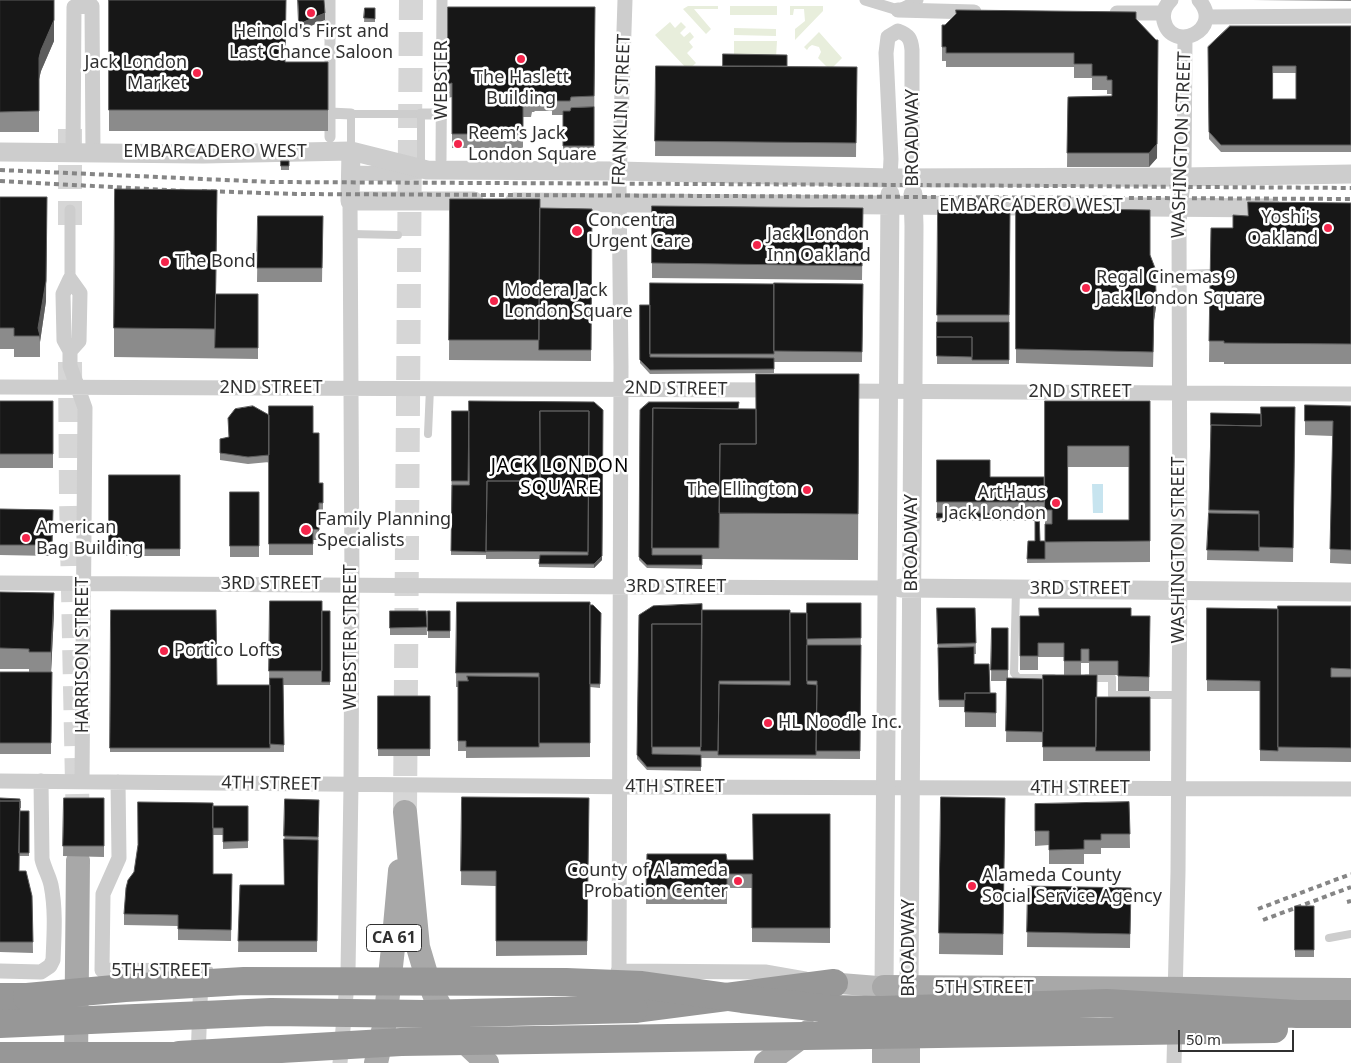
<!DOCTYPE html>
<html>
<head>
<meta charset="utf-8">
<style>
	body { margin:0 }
	#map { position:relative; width:1351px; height:1063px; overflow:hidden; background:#fff; font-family:"Noto Sans",sans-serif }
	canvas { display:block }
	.scale { position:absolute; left:1178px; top:1030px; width:116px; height:22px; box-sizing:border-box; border:2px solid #303030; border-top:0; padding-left:6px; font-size:15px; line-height:18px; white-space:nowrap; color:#303030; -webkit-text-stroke:4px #fff; paint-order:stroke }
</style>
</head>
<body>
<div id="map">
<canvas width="1351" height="1063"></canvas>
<div class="scale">50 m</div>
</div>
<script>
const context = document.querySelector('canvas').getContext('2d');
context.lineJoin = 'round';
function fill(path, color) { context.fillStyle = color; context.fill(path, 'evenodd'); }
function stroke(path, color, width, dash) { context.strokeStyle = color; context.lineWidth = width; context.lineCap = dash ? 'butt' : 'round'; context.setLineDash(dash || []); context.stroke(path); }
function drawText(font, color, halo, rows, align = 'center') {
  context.font = font + ' "Noto Sans",sans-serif'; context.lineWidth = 5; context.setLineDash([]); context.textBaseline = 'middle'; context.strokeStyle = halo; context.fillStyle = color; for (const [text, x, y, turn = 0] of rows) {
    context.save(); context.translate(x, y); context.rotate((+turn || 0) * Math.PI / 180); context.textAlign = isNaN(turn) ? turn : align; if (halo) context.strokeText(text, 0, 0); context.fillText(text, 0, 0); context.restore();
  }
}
fill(new Path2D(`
	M688,6H718V9H694L711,29L706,34L683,9Z
	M730,6H777V15H730Z
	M790,6H823V11L795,40V29L805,21L804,9H794L793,15H790Z
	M670,22L675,28L681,22L686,27L680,33L684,37L690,32L694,37L689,42L693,47L687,53L696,63L688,70L655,35Z
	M734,28L776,29V36L734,35Z
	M819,32L842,58L830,70L818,58L821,52L819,47L812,45L809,47L807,50L804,47Z
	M734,41H777L776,57H734Z`), '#e8eedc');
fill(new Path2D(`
	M1092,484H1103V513H1093Z`), '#c7e4ef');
stroke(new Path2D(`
	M70,129V236
	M70,362L71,495L78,831
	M405,812L411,0`), '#d6d6d6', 24, [24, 12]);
stroke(new Path2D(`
	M351,151V114H421V169
	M351,234L398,235
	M1179,274L1210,273
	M428,434L430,388
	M1016,589L1014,673L1018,678H1053
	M1087,678H1112V695H1178
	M1329,938L1351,934`), '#cdcdcd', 8);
stroke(new Path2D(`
	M865,0L898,10
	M900,9L918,0
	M330,113L351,114
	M421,114H442
	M330,137V0
	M441,160L442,0
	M70,210V279`), '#cdcdcd', 11);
stroke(new Path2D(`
	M1171,0C1165,6 1162,13 1164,21C1172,54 1225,30 1199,0
	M898,10L974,12
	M1117,13H1163
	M1206,17L1351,16
	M73,153L74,7L92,6L93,153
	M350,173L398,174L421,171
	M890,178L891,159L886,53L888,37L898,31C909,35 911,39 912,50V178
	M70,351L79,341L80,293L70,279L63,294L64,340L70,351V366L85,408L82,781
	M0,387L776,390
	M839,391L1351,394
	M0,583L643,587L887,588
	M0,781L644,787L1351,789
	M102,970L112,979L126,985
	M102,970L206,971
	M102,970L103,894L119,858L118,782
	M0,971L41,972L50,966L53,960C54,936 56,910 51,885C49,876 44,868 42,859L41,781
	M618,971L765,972L805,979
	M619,971L621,367L619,184L625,0
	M1175,998L1178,872L1180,567L1179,225L1180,207L1184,177L1185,37
	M198,1059L201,977
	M340,1063L348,972L351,785L352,584L350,201
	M1174,1063L1175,1023`), '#cdcdcd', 15);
stroke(new Path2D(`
	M351,151L350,201H474
	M0,152L203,154L351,151L427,170L619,171L890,178L1184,177L1351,174
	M514,202L1272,208
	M901,588L1351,592
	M884,987L890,194
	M909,987L914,226L913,194`), '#cdcdcd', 19);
stroke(new Path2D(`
	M834,983L884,987`), '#bababa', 21);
stroke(new Path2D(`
	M405,812L418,947L426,974L436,999L448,1021L468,1045L487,1063
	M884,987L1351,990
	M76,1063L78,861
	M376,1063L385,1022L393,948L400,871
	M766,1063L808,1032
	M884,1063V1016
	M908,1063V1017`), '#a8a8a8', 24);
stroke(new Path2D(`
	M0,997H27
	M634,1009L834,983`), '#979797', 28);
stroke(new Path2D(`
	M0,170L271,182L912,185L1351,188
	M0,181L185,191
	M202,191L296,194L1351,199
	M1347,902L1351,901
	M1258,909L1351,874
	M1263,920L1351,887`), '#858585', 4, [5, 4]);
stroke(new Path2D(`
	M27,997L125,988L244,981L566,982L642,985L742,999L829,1009L881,1010L1107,1003L1297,1014H1351
	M0,1024L271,1012L425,1014L634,1009
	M179,1055L401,1042L1274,1029
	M0,1056H196`), '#979797', 28);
fill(new Path2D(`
	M0,0L54,41L41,71L39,79V132H0Z
	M109,0L286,62H328V131H109Z
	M1253,0H1351V1Z
	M448,7H595L594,149L563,150V115H552V111H535L534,112H532L531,117H523V148H452V97L448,98Z
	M365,8H375V22H364Z
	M1136,19L1157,158L1149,167H1067L1068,97L1112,96V94H1107V90H1092V78H1074V67H946V61H942V25Z
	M1351,26V152H1221L1209,139L1208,47ZM1273,73H1296V99H1273Z
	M656,66L857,67L856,157L655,156Z
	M281,161H289V170H281Z
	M0,197L46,301L40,342V357H14V349H0Z
	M450,199L540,208L592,209L591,361L449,360Z
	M1351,203V364H1224V362H1209L1211,228H1233L1248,216Z
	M652,206L863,208L862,280L652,278Z
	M1016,208L1150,255L1156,307L1154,320L1153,367L1016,363Z
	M938,210H1010L1009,364H937Z
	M258,216H323L322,282H257Z
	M217,219L216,294H258V359L114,357V328Z
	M863,284L862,362H774V373L650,374L640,363V360L650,305Z
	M859,374L858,560L702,559V569L647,568L639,560L640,410L756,409Z
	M0,401H53V468H0Z
	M1045,401H1150V562L1027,563L1028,541H1035V521H937V460L990,477H1044V516H1039L1040,541H1045ZM1068,467H1129V520H1068Z
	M1305,405L1351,406V564L1330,563L1333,436L1305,435Z
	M269,406L313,433L319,483L323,494V514H319V540H313V555H269Z
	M1295,407L1293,562L1207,560L1211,413L1261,414Z
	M452,411L602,560L594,568L539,567V559H486V522V555H451Z
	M269,415V462L248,464L220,460V439L229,437L228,418Z
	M109,475H180V556H109Z
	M230,492H259V557H230Z
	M0,509L53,510L52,556L0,555Z
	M0,592L54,613L51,672V754H0V672H29V669H0Z
	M270,601L322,611H330V685H283L284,752H110L111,610L217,685H269Z
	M457,602L590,605L601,613L600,688L590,687V757L466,758V751H458V687H456Z
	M861,603L860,759L701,758V771L647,770L637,759L639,615L702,610L807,613Z
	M1351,606V762L1260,761V691H1207V608L1278,609Z
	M937,608H975L976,654H974V664L990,693H996V727H965V707H939Z
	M390,611H426L427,635H390Z
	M428,611H450V638H428Z
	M1020,616H1150L1149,691H1118V675H1089V663H1081V675H1064V657H1038V670H1020Z
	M992,628H1008V678L1097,697H1150V761H1096V759V761H1043V742H1006L1007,681H991Z
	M378,696H430V756H378Z
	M462,797L589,798L587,955L496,956V886L461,885Z
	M941,797L1005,798L1003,955L939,954Z
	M0,798L20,811H29V856H19V871L32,896L33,953L0,952Z
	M64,798H104V857L63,856Z
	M285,799L319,800L317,952H238L240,885H284Z
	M1129,802L1130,848H1101V854H1084V864H1049V845L1035,846V804Z
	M213,806H248V848L223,849V835H213V874H232L231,941L178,940V926L124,925V914Z
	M830,814V943L752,942V888H727V904H646L647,854L727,860H753Z
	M1028,886L1131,888L1130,948L1027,947Z
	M1295,906H1314V957H1295Z`), '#8b8b8b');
fill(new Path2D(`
	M54,0V41L41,71L39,79V58L41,50Z
	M325,13V20L299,31V24Z
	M1158,40L1157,158L1149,167V153Z
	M47,197L46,301L40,342L38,328Z
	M1156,293V307L1154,320L1153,367L1154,305Z
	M603,413L602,560L594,568V564Z
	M54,593V613L51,673V652Z`), '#5d5d5d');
const building = new Path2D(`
	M0,0H54V20L41,50L39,58V111L0,112Z
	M109,0H286L285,62H328V110H109Z
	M298,0H324L325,13L299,24Z
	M448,7H595L594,96L571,97L570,101H552V96H535L534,98H532L531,103H523V134H452V83L448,84Z
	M365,8H375V19L364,18Z
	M956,10L1136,12V19L1156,40H1158L1157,144L1149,153H1067L1068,97L1112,96V80H1107V76H1092V64H1074V53H946V47H942V25H945L956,14Z
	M1230,26H1351V145H1221L1209,132L1208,47ZM1273,66H1296V99H1273Z
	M723,54L787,55V66H723Z
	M656,66L857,67L856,143L655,141Z
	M594,107V146H563V111H570L571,108Z
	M281,161H289V166H281Z
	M115,189L217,190L215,329L114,328Z
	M0,197H47L46,281L38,328L40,336H14V328H0Z
	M450,199H540L539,340H449Z
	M1248,202L1351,203V344L1224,343V341H1209L1211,228H1233V215L1248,216Z
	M652,206L863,208L862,266L652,263Z
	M540,208L592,209L591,350H539Z
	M1016,208L1150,210V255L1155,268L1156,293L1154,305L1153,352L1016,349Z
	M938,210H1010L1009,315H937Z
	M258,216H323L322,268H257Z
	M650,283L774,284V354H650Z
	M774,283L863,284L862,352L774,351Z
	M216,294H258V348H215Z
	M640,305H650V357L774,358V369L650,370L640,360Z
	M937,322H1009V360H972V337H937Z
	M937,337H972V357L937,356Z
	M756,374H859L858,514L719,513L720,444H756Z
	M0,401H53V454H0Z
	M469,401L594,402L603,410L602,556L594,564H539L540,555H588L589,411H540V481H487L486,552L451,551L452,485H469Z
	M1045,401H1150V541L1045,542V524H1052V510H1045ZM1068,446H1129V520H1068Z
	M649,402H739L738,409L653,408L652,555H702V565H647L639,557L640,410Z
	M1305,405L1351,406V550L1330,549L1333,421H1305Z
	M253,406L269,415V455L248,457L220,453V439L229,437L228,418L235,409Z
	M269,406H313V433H319V483H323V503H319V530L313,529V544H269Z
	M1261,407H1295L1293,548L1259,547V511L1209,510L1211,425L1261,426Z
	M653,408L756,409V444H720L719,548H652Z
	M452,411H469L468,481H452Z
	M540,411H589L588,552L486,551L487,481H540Z
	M1211,413L1261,414V426L1211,425Z
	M937,460H990V477H1044V502H937Z
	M109,475H180V549H109Z
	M230,492H259V546H230Z
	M0,509L53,510L52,545H0Z
	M937,513H1039L1040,541H1045V559H1027L1028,541H1035V517L937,518Z
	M1209,513L1259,514V551L1207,550Z
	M0,592L54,593L51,652H29V649L0,648Z
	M270,601H322V671H269Z
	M457,602H590V743H539V673H456Z
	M807,603H861V638L807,639Z
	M702,604V624H652V754L701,755V767H647L637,755L639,615L653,606Z
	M590,605H593L601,613L600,684H590Z
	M1278,606H1351V669L1331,668V677H1351V748L1278,747Z
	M937,608H975L976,643L938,644Z
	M1039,608H1131V616H1150L1149,677L1118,676V661H1089V649H1081V661H1064V643H1038V656H1020V616H1039Z
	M1207,608L1278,609V751L1260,750V681L1207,680Z
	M111,610H216L217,685H270V748H110Z
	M702,610H790V681H719L718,751H701Z
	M322,611H330V682H322Z
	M390,611H426L427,627L390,628Z
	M428,611H450V631H428Z
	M790,613H807V684L817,685L816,755H718L719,684L790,685Z
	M652,624H702L701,747H652Z
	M992,628H1008V670H991Z
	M807,645H861L860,751H816L817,681H807Z
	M974,647V664H989L990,693H965V700H939L938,648Z
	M0,672H52L51,743H0Z
	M1043,675H1097L1096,747H1043Z
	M467,676L539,677V747H466V741H458V681H468Z
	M270,678H283L284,745L270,744Z
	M1007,678L1043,679V732L1006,731Z
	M965,693H996V713L965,712Z
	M378,696H430V749H378Z
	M1096,697H1150V751H1096Z
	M462,797L589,798L587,941H496V871H461Z
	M941,797L1005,798L1003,934L939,933Z
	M0,798L20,799V808V801H0Z
	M64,798H104V846H63Z
	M285,799L319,800L318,837L284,836Z
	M0,801H20L19,871H26L32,896L33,942H0Z
	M138,802L213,803V874H232L231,930L178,929V915L124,914L126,888L128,880L134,872L138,845Z
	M1129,802L1130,834H1101V840H1084V849L1049,850V831H1035V804Z
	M213,806H248V841L223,842V828H213Z
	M20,811H29V853H19Z
	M753,814H830V928H752V874H727V890L646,889L647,854H726L727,860H753Z
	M284,839L318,840L317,941H238L240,885H284Z
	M1028,886L1131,888L1130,934L1027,932Z
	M1295,906H1314V950H1295Z`);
fill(building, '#171717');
stroke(building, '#5d5d5d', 1);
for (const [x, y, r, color] of [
	[311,13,5,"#f4254b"],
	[521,59,5,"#f4254b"],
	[197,73,5,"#f4254b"],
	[458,144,5,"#f4254b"],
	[1328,228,5,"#f4254b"],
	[577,231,6,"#f4254b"],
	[757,245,5,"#f4254b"],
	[165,262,5,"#f4254b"],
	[1086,288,5,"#f4254b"],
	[494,301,5,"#f4254b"],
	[807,490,5,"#f4254b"],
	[1056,503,5,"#f4254b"],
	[306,530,6,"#f4254b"],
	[26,538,5,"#f4254b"],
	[164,651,5,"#f4254b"],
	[768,723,5,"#f4254b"],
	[738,881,5,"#f4254b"],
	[972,886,5,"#f4254b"]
]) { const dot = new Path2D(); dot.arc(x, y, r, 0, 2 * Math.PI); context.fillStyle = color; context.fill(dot); stroke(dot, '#fff', 2); }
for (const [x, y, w] of [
	[394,938,55]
]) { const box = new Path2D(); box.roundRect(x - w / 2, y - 13.5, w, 27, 4); context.fillStyle = '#fff'; context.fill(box); stroke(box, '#303030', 1); }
drawText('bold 16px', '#303030', null, [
	["CA 61",394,938]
]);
drawText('18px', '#303030', '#fff', [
	["Heinold's First and",311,32,"center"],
	["Last Chance Saloon",311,53,"center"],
	["Jack London",187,63,"right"],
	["Market",187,84,"right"],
	["The Haslett",521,78,"center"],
	["Building",521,99,"center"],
	["Reem’s Jack",468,134],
	["London Square",468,155],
	["Yoshi's",1318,218,"right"],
	["Oakland",1318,239,"right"],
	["Concentra",588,221],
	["Urgent Care",588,242],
	["Jack London",767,235],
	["Inn Oakland",767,256],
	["The Bond",175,262],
	["Regal Cinemas 9",1096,278],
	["Jack London Square",1096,299],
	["Modera Jack",504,291],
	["London Square",504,312],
	["The Ellington",797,490,"right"],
	["ArtHaus",1046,493,"right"],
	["Jack London",1046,514,"right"],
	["Family Planning",317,520],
	["Specialists",317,541],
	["American",36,528],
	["Bag Building",36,549],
	["Portico Lofts",174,651],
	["HL Noodle Inc.",778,723],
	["County of Alameda",728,871,"right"],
	["Probation Center",728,892,"right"],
	["Alameda County",982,876],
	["Social Service Agency",982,897]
], 'left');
drawText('18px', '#303030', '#fff', [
	["WEBSTER",442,80,-90],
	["FRANKLIN STREET",622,110,-88],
	["BROADWAY",913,138,-90],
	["WASHINGTON STREET",1182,145,-88],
	["EMBARCADERO WEST",215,152],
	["EMBARCADERO WEST",1031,206],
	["2ND STREET",271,388],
	["2ND STREET",676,389,1],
	["2ND STREET",1080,392],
	["BROADWAY",912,543,-90],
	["WASHINGTON STREET",1179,550,-90],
	["3RD STREET",271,584],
	["3RD STREET",676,587],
	["3RD STREET",1080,589],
	["WEBSTER STREET",351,637,-90],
	["HARRISON STREET",83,655,-90],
	["4TH STREET",271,784,1],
	["4TH STREET",675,787],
	["4TH STREET",1080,788],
	["BROADWAY",909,948,-90],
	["5TH STREET",161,971],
	["5TH STREET",984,988]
]);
context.letterSpacing = '1px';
drawText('19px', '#000', '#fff', [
	["JACK LONDON",560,467],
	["SQUARE",560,489]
]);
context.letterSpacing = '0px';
</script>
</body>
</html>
